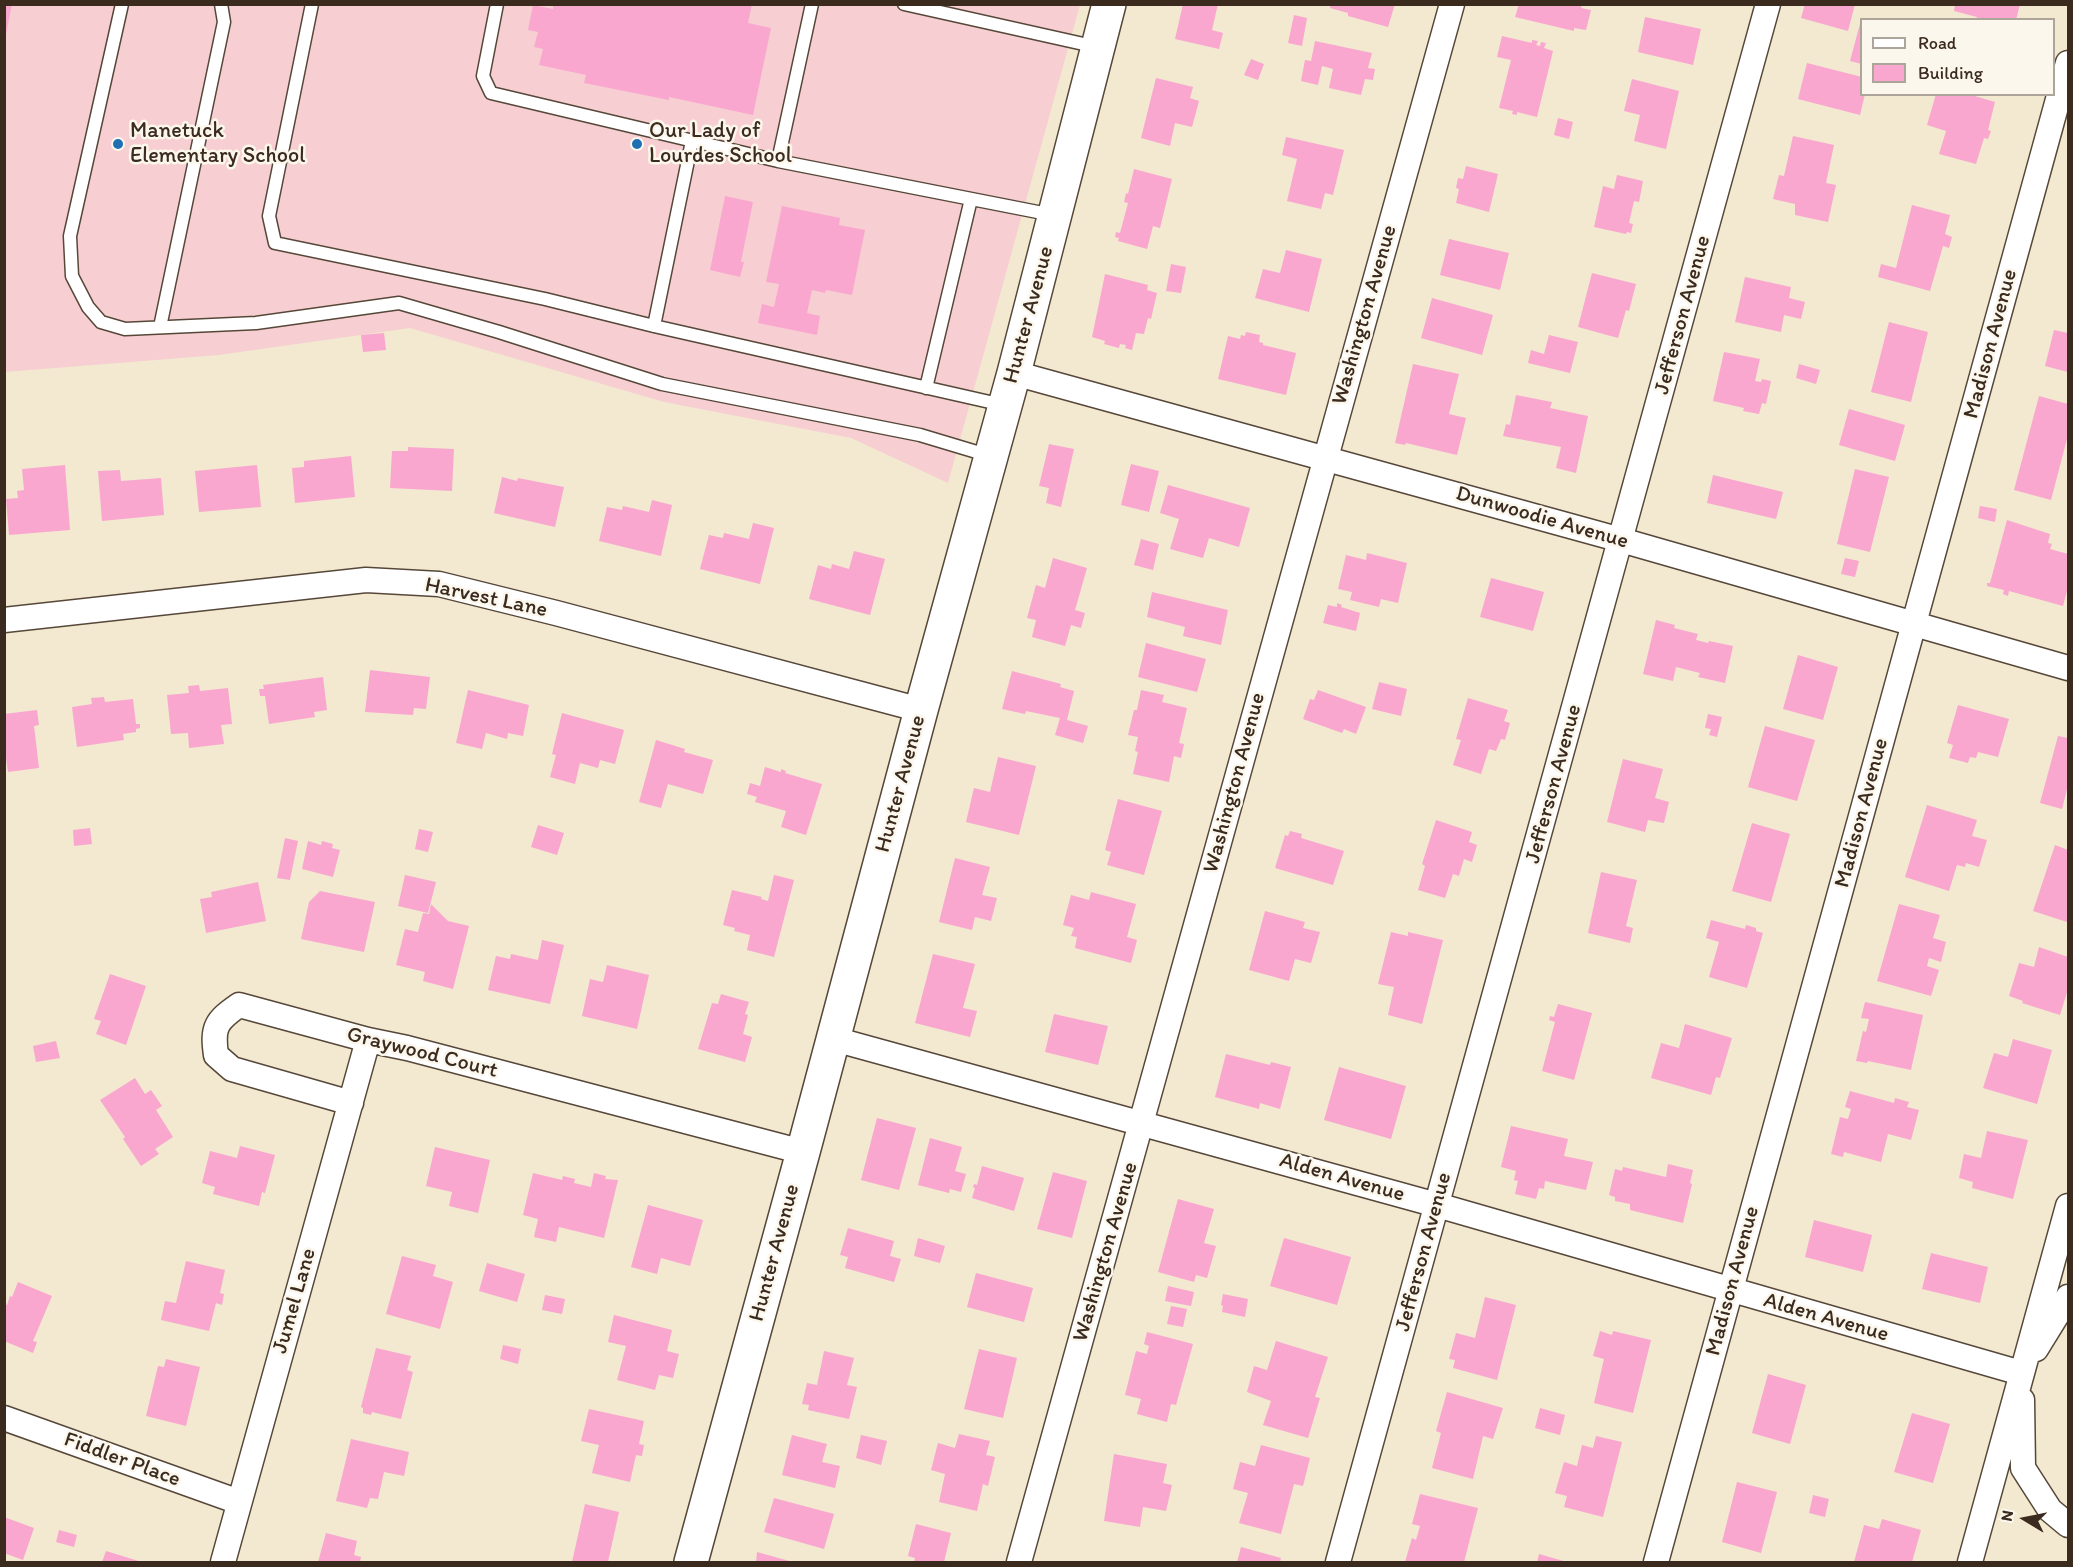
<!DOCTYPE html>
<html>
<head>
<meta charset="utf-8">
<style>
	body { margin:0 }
	#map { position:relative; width:2073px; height:1567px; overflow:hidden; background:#f2e9d0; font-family:Itim,sans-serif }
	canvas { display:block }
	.frame { position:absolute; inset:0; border:6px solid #3b2a1e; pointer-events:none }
	.legend { position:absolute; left:1860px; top:18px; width:195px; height:78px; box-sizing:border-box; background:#fbf7ec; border:2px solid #aea59a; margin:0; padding:8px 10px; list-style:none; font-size:18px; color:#3b2a1e }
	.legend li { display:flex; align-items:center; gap:12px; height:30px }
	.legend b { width:30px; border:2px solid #aea59a }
	.north { position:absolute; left:1995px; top:1489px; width:60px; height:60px; -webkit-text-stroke:4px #fbf7ec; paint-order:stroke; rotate:280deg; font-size:16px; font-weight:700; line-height:24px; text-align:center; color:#3b2a1e }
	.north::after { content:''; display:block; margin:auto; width:21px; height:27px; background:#3b2a1e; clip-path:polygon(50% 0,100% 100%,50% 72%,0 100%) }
</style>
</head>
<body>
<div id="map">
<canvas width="2073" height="1567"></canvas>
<div class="frame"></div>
<ul class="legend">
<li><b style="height:8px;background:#fff"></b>Road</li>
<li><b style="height:16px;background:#f9a7cf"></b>Building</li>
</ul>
<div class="north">N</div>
</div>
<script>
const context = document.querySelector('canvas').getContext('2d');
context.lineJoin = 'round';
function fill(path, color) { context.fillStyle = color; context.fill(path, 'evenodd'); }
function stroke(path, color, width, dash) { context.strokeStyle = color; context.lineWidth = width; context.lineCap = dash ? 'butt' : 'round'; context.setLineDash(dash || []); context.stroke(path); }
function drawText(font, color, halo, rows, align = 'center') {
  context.font = font + ' Itim,sans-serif'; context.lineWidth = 5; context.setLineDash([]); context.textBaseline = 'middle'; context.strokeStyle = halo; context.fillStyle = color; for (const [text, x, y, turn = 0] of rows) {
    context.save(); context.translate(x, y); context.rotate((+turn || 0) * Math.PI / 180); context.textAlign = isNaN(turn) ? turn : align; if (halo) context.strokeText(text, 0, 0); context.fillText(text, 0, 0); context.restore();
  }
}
fill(new Path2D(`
	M5,5H1080L948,483L851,438L664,402L410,328L219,355L5,372Z`), '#f7cfd2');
fill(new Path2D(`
	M4,4H12L6,34H4Z
	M553,4H752L748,23L771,28L753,115L669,97V100L584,83L586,75L539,65L543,49L534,47L538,32L528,30L533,5L553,9Z
	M1183,4H1218L1212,30L1223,33L1219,49L1175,39Z
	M1331,4H1395L1388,27L1348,16V13L1330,8Z
	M1519,4H1582L1581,8L1591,10L1586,30L1574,28V31L1515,17Z
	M1805,4H1855L1848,31L1801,18Z
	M1955,4H2020L2016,20H1976L1977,17L1954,11Z
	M1294,15L1307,18L1302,46L1288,43Z
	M1645,17L1701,29L1693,65L1638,52Z
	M1861,20H1862V64L1850,61Z
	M1502,36L1532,43V40L1538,41L1536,45L1540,46L1541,42L1546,43L1544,48L1553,51L1537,117L1517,112V115L1512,114L1513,111L1499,108L1511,60L1497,57Z
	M1315,41L1372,53L1368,68L1375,69L1373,80L1365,79L1361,95L1329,88L1333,69L1322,66L1318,85L1301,81L1305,60L1311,61Z
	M1251,59L1264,64L1258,80L1244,75Z
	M1807,63L1862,77V94H1865L1860,115L1798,99Z
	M1156,78L1193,87L1190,98L1199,101L1192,127L1175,123L1170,146L1141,138Z
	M1632,79L1679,91L1666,149L1634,141L1640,115L1624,111Z
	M1936,94H1968L1995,102L1988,130L1991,131L1988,139L1984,138L1976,164L1939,154L1946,131L1927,125Z
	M1558,118L1573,122L1569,139L1554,135Z
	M1793,136L1834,145L1826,183L1836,185L1828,222L1795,215V204L1773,199L1779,175L1784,176Z
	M1286,137L1344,150L1333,195L1325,193L1321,209L1287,201L1297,159L1282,155Z
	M1466,166L1498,174L1489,212L1456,203L1459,189L1456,188L1458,178L1463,179Z
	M1134,169L1172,179L1160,228L1153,226L1147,249L1118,241L1119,238L1115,237L1116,232L1120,233L1128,203L1124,202L1126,193L1128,194Z
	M1617,175L1643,181L1639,202L1634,201L1629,223L1633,224L1631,233L1627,232L1626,234L1594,227L1603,186L1614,189Z
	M725,196L753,202L741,262H744L740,277L710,270Z
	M1912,205L1950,215L1945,234L1952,237L1949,248L1943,246L1930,291L1878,277L1881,264L1896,268Z
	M782,206L840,218L839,225L865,230L852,295L826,290L825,293L812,290L807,313L820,316L817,335L758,323L762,304L774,307L779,284L766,282Z
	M1449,239L1509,253L1500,290L1440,275Z
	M1286,250L1322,259L1309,312L1255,298L1263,269L1280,273Z
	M1171,264L1186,267L1181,293L1166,291Z
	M1592,273L1636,284L1629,311L1626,310L1618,338L1578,327Z
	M1105,274L1148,285L1147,290L1157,293L1151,319L1148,318L1144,334L1136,333L1132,350L1125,348L1126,345L1120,344L1119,348L1104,344L1105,341L1092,337Z
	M1745,277L1791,287L1789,298L1805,302L1801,319L1784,315L1781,332L1735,322Z
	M1432,298L1493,315L1482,355L1421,338Z
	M1889,322L1928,332L1911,402L1871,392Z
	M2054,330L2068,333V372L2045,366Z
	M1246,332L1260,335L1259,342L1263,343V345L1296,353L1286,395L1218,379L1228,336L1240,339L1241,335L1245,336Z
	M384,333L386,350L363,352L361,335Z
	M1549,335L1578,342L1570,373L1528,363L1531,350L1544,354Z
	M1724,352L1760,359L1755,381L1761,382L1762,379L1771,381L1766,404L1762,403L1759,414L1743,411L1744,408L1713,401Z
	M1413,364L1459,374L1449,414L1466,418L1457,455L1406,443L1405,445L1395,443Z
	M1799,364L1820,370L1816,384L1796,378Z
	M1516,395L1552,402L1550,408L1588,416L1576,473L1556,468L1561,447L1503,436L1506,424L1510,425Z
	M2039,396L2068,404V435L2051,500L2014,490Z
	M1849,409L1905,425L1895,461L1839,445Z
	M1049,444L1074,449L1061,507L1046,503L1049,488L1039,486Z
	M408,447L454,449L452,491L390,488L392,451H408Z
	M351,456L355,497L295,503L292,468L304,467V461Z
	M1131,464L1159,471L1149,512L1121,505Z
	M65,465L70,530L9,535L6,499L18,498L17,491L24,490L22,469Z
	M257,465L261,507L199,512L195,471Z
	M1855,469L1889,477L1870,552L1837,544Z
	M120,470L121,481L161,478L164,515L102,521L98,471Z
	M1713,475L1783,492L1776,519L1707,503Z
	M502,477L517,481L518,478L564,487L555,527L494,513Z
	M1168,485L1250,508L1239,547L1209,538L1203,558L1170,549L1179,519L1160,513Z
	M652,500L672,505L661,556L599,541L607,507L622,510L623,506L649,512Z
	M1980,506L1997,509L1995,522L1978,518Z
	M2007,520L2050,534L2048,543L2052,544L2050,549L2068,554V587L2063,606L2009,591L2008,596L2003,594L2004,590L1987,586V583H1990Z
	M753,523L774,528L760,584L700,569L709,535L723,538L724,533L749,539Z
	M1141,539L1159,544L1153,570L1134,565Z
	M854,551L885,559L870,615L809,599L818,565L831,569L832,564L849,569Z
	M1367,553L1407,563L1398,603L1381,599L1379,607L1350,600L1352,592L1338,589L1346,555L1366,560Z
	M1053,558L1087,568L1075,610L1085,613L1081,628L1071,625L1065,646L1032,637L1036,620L1027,618L1036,585L1045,588Z
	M1845,558L1859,561L1855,577L1841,574Z
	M1491,578L1544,592L1533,631L1480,617Z
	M1152,592L1228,610L1221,645L1183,636L1185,627L1147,617Z
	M1337,603L1342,605L1341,607L1360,613L1356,631L1323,623L1328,605L1337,607Z
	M1656,620L1675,625L1674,628L1698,634L1696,640L1708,643L1709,641L1733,646L1725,683L1698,677L1700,673L1676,667L1673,681L1643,674Z
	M1146,643L1206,659L1197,692L1138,677Z
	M1798,655L1838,667L1823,720L1783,709Z
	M370,670L430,677L426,709L414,708L413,715L365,712Z
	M1012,671L1061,684L1060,687L1074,691L1067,720L1088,726L1083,743L1055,735L1060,718L1026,711L1025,714L1002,709Z
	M323,677L327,710L314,712L315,717L269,724L265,696H260L259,689H264L263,685Z
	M1379,682L1407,689L1401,716L1372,709Z
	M199,685L200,691L228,688L232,724L221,725L224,744L189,748L188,733L171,734L167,695L189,693L188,686Z
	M468,690L529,705L523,736L508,733L507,739L486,733L482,749L456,743Z
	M1141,690L1164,695L1162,702L1187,708L1179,743L1184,744L1181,758L1174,756L1169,782L1133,774L1138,752L1135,751L1138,737L1128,735L1134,710H1137Z
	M1318,690L1366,707L1356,734L1344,729L1342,733L1303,719L1310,699L1314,700Z
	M104,697L105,702L133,699L136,724H140V728L136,729V732L123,734L124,740L77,747L72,707L92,704L91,698Z
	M1468,698L1508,710L1504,721L1510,723L1505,740L1501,739L1496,751L1489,749L1481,774L1453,765L1461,740L1456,739Z
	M1958,705L2009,719L1998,757L1978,752L1976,758L1970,757L1968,763L1949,758L1953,745L1947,743Z
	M37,710L39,725L34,726L39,768L8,772L6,758H4V714Z
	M562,713L624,730L615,764L600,760L598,768L580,763L575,784L550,777L556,755L552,754Z
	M1708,714L1722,717L1717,737L1709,735L1711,729L1705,728Z
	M1765,726L1815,740L1797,801L1748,787Z
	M2058,736L2068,738V785L2062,809L2040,803Z
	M656,740L685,749L684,752L713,760L703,794L668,784L661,808L639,802Z
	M998,757L1036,766L1019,835L966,822L974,788L990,792Z
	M1623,759L1663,769L1655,798L1669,802L1664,823L1648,820L1645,832L1607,822Z
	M765,767L781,772V769L786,771L785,773L822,784L806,835L781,827L786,811L755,802L757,797L747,794L750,783L760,786Z
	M1118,799L1162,811L1144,875L1107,865L1111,852L1105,850Z
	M1927,805L1977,820L1972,836L1987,840L1979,867L1966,863L1965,867L1957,865L1949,891L1905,877Z
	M1436,820L1472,832L1469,842L1477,845L1472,862L1464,859L1459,876L1453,874L1445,898L1418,890L1425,866L1422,864Z
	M1752,823L1790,834L1771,902L1732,891Z
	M538,825L564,833L557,855L531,847Z
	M90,828L92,844L74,846L73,830Z
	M419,829L433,832L428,852L415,849Z
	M1290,831L1302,834L1301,838L1344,851L1333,885L1275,868L1285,835L1288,836Z
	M285,838L298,841L290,880L277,878Z
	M308,841L321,845L322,841L333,844L332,848L340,850L333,877L302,869Z
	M2055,845L2068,850L2067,922L2033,911Z
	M955,858L990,867L982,895L997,898L991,921L975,917L972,930L939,922Z
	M1601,872L1637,880L1626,926L1633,928L1630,943L1588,933Z
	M405,875L436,882L428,913L398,906Z
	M774,875L794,880L774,957L747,950L750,935L734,931L735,928L723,925L732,890L762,897L761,899L768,901Z
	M258,882L266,921L206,933L200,899L212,897L211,892Z
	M320,891L375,902L364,952L301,939L309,902Z
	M1091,892L1136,904L1127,937L1137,940L1131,963L1075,948L1077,937L1071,936L1074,928L1063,925L1071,895L1089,900Z
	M431,904L448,921L469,926L453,989L423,981L425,972L396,965L405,929L418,932L423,913L429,914Z
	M1899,904L1940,915L1933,938L1946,942L1941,962L1929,958L1927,966L1939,970L1931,996L1877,981Z
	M1265,911L1305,922L1303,928L1320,932L1311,963L1295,959L1289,981L1249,970Z
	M1711,920L1745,929L1746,925L1756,928V931L1763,933L1747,988L1709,977L1719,942L1706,938Z
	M1391,932L1408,936V932L1443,940L1422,1024L1388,1015L1394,987L1378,984Z
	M542,940L564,945L550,1004L488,990L496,956L510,959L511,954L538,960Z
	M2039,947L2068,957V989L2060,1015L2022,1003L2023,1001L2009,996L2019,963L2034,967Z
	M933,954L975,964L963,1008L977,1011L970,1037L915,1023Z
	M607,965L649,975L637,1029L582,1016L590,979L603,982Z
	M110,974L146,986L126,1045L96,1034L101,1021L94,1019Z
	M721,994L749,1002L745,1014L748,1015L743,1034L752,1037L745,1062L698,1049L712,1003L718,1004Z
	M1865,1002L1923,1015L1911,1070L1868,1061L1867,1063L1856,1061L1863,1031L1866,1032L1869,1019L1861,1018Z
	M1558,1004L1592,1013L1574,1080L1542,1071L1555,1022L1549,1020L1550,1016L1554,1017Z
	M1054,1014L1108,1026L1098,1065L1045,1052Z
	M1685,1024L1732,1038L1720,1078L1716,1077L1711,1095L1651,1078L1661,1043L1679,1048Z
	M2013,1039L2052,1050L2037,1104L1983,1088L1994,1053L2008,1057Z
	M56,1041L60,1058L36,1062L33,1046Z
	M1226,1054L1270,1065L1271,1062L1291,1067L1280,1109L1260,1103L1259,1109L1215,1097Z
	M1339,1067L1406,1086L1391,1139L1324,1120Z
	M135,1078L145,1094L151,1090L162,1106L156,1110L173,1137L155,1149L159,1154L141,1166L123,1139L125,1137L100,1100Z
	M1850,1091L1894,1103L1895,1098L1909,1102L1907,1107L1919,1110L1911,1140L1888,1134L1881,1162L1844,1152L1843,1157L1831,1154L1840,1117L1848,1119L1851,1109L1845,1107Z
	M877,1118L916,1128L899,1190L861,1180Z
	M1511,1126L1568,1139L1564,1156L1593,1162L1586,1190L1545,1181L1544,1189L1539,1188L1536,1199L1515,1194L1518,1181L1514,1180L1516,1171L1501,1167Z
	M1987,1131L2028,1140L2013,1199L1972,1188L1973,1182L1959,1178L1964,1154L1981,1158Z
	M930,1138L962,1147L955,1171L966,1174L961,1192L950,1189L949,1193L918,1185Z
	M240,1146L275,1155L265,1193L262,1192L259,1206L213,1194L215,1187L202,1183L210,1151L237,1158Z
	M435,1147L490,1160L478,1213L449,1206L452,1192L426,1186Z
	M1668,1164L1693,1170L1690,1183L1692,1184L1683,1223L1630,1210V1204L1615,1201V1197L1609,1195L1615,1169L1622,1171L1623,1167L1666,1177Z
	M982,1166L1024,1178L1014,1211L972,1198L975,1188L973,1187L974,1184L977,1185Z
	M1053,1172L1087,1181L1072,1238L1037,1229Z
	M533,1173L562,1180L563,1176L575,1179L574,1183L591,1187L594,1173L606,1176L605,1179L618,1180L604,1238L559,1227L556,1242L534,1237L538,1219L523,1215Z
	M1178,1199L1214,1209L1204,1243L1216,1246L1207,1278L1196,1275L1194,1282L1158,1272Z
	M648,1205L703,1220L690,1266L661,1258L657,1274L631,1267Z
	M1814,1220L1872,1235L1863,1272L1805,1257Z
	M848,1228L894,1241L890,1256L901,1259L894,1282L845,1268L848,1257L840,1255Z
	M918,1238L945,1246L940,1263L914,1256Z
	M1284,1238L1351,1257L1337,1305L1270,1286Z
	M1931,1253L1988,1267L1980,1303L1922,1289Z
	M402,1256L436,1265L433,1276L453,1282L440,1329L386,1314Z
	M186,1261L225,1270L220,1293L224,1294L222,1305L216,1303L209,1331L161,1320L165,1301L176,1303Z
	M487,1263L525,1274L517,1302L479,1291Z
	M976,1273L1033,1288L1024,1322L967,1307Z
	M18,1282L52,1296L33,1341L37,1342L33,1353L4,1341V1304L7,1305L10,1296L12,1297Z
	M1168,1286L1194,1292L1191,1306L1165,1301Z
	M1223,1294L1248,1299L1245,1317L1222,1312L1223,1306L1221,1305Z
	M545,1295L565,1299L562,1314L542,1310Z
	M1485,1297L1516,1305L1497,1380L1453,1368L1455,1360L1449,1359L1456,1333L1475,1338Z
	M1171,1306L1187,1309L1183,1327L1167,1324Z
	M614,1315L672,1330L667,1351L679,1354L673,1378L659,1375L655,1390L617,1380L626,1346L608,1342Z
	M1600,1331L1612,1335L1613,1331L1651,1340L1633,1413L1594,1403L1604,1359L1593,1356Z
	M1147,1332L1193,1344L1176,1405L1171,1404L1167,1422L1137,1414L1141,1399L1125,1395L1136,1351L1147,1354L1149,1346L1144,1344Z
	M1276,1341L1328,1357L1315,1397L1320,1398L1308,1438L1263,1425L1271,1401L1247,1392L1254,1366L1267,1370Z
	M503,1345L521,1349L518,1364L500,1359Z
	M376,1348L411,1356L407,1370L413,1372L401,1419L372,1412L371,1415L363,1413V1408L361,1407Z
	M979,1349L1017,1358L1003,1418L964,1409Z
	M824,1351L854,1358L847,1385L857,1387L849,1419L808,1410L809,1405L802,1404L807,1383L817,1385Z
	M166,1359L200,1367L186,1426L146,1416L158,1366L164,1367Z
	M1768,1374L1806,1385L1790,1444L1752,1433Z
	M1447,1392L1503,1408L1493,1439L1483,1436L1473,1479L1432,1468L1441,1433L1436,1431Z
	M1540,1408L1565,1415L1560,1435L1535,1428Z
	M589,1409L644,1421L639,1444L644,1445L642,1456L636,1455L630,1482L592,1473L599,1445L581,1441Z
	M1912,1413L1950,1424L1933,1483L1894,1472Z
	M959,1434L990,1441L986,1455L995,1457L988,1486L983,1484L977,1511L939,1502L945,1474L931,1470L938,1443L955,1448Z
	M792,1435L827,1444L822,1462L840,1466L835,1488L782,1475Z
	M861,1435L887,1441L881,1465L856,1458Z
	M1596,1436L1622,1442L1603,1517L1564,1507L1567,1496L1555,1493L1564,1462L1577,1466L1582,1445L1593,1448Z
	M351,1439L409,1452L404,1476L384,1472L378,1499L370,1498L367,1508L336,1501Z
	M1261,1445L1310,1458L1303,1486L1294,1484L1281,1534L1239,1523L1248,1493L1233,1489L1240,1462L1255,1466Z
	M1114,1454L1167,1464L1163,1483L1172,1485L1166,1511L1143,1507L1140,1527L1104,1521Z
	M1737,1482L1777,1492L1761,1553L1722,1542Z
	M1420,1494L1478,1508L1464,1562H1405L1412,1538L1416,1540L1420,1526L1412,1524Z
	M1813,1495L1829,1499L1825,1517L1809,1513Z
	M774,1498L834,1514L824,1549L764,1532Z
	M585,1504L619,1512L608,1562H572Z
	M4,1517L34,1528L23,1560L4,1553Z
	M1882,1519L1921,1530L1912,1562H1854L1864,1525L1879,1529Z
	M916,1524L951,1533L944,1562H914L915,1558L908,1556Z
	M59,1530L77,1535L74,1547L56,1542Z
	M326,1533L357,1541L354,1555L361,1557L360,1562H318Z
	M1241,1547L1281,1558L1280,1562H1237Z
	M106,1551L142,1562H102Z
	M757,1552L793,1562H756Z
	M1539,1554L1567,1562H1537Z`), '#f9a7cf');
const lane = new Path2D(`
	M122,4L70,236L72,276L88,307L101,322L125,329L256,323L399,303L499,332L662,384L920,435L990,456
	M312,4L269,216L275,243L545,299L654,326L1003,405
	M497,4L483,76L491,93L778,161L812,4
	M904,4L1097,47
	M778,161L1053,215
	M654,326L692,141
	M160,327L224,22L221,4
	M926,388L971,199`);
const street = new Path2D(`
	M1014,373L1621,540L2068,668
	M4,620L366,580L439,584L556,613L921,710
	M834,1039L1437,1205L2021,1373
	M351,1103L232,1069L216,1055C212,1027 216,1021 239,1005L368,1040L407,1048L803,1152
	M2036,1349L2068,1297
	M2022,1400L2023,1468L2050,1510L2068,1525
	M4,1418L239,1502
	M223,1562L368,1040
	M1019,1562C1164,1043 1306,523 1452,4
	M1338,1562L1768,4
	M1656,1562L2068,63
	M1970,1562L2068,1206`);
const secondary = new Path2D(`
	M691,1562L803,1152L921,710L1014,373L1109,4`);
stroke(lane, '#564739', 15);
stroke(street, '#564739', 27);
stroke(secondary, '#564739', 36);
stroke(lane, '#fff', 12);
stroke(street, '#fff', 24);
stroke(secondary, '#fff', 33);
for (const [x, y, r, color] of [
	[118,144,6,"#1f6fb2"],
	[637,144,6,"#1f6fb2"]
]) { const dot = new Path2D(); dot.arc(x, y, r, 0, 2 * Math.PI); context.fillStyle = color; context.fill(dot); stroke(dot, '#fbf7ec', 2); }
drawText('22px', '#3b2a1e', '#fbf7ec', [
	["Manetuck",130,131],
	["Elementary School",130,156],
	["Our Lady of",649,131],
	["Lourdes School",649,156]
], 'left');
drawText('22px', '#3b2a1e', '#fbf7ec', [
	["Hunter Avenue",1029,315,-75],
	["Washington Avenue",1365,315,-74],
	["Jefferson Avenue",1683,315,-75],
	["Madison Avenue",1991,344,-75],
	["Dunwoodie Avenue",1542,518,16],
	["Harvest Lane",486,598,12],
	["Washington Avenue",1235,783,-75],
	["Hunter Avenue",901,784,-75],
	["Jefferson Avenue",1554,784,-75],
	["Madison Avenue",1862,813,-75],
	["Graywood Court",422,1053,14],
	["Alden Avenue",1342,1178,16],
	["Washington Avenue",1106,1252,-74],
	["Jefferson Avenue",1424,1252,-75],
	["Hunter Avenue",775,1253,-75],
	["Madison Avenue",1733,1281,-75],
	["Jumel Lane",295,1301,-74],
	["Alden Avenue",1826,1318,16],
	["Fiddler Place",122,1460,20]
]);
</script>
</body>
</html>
